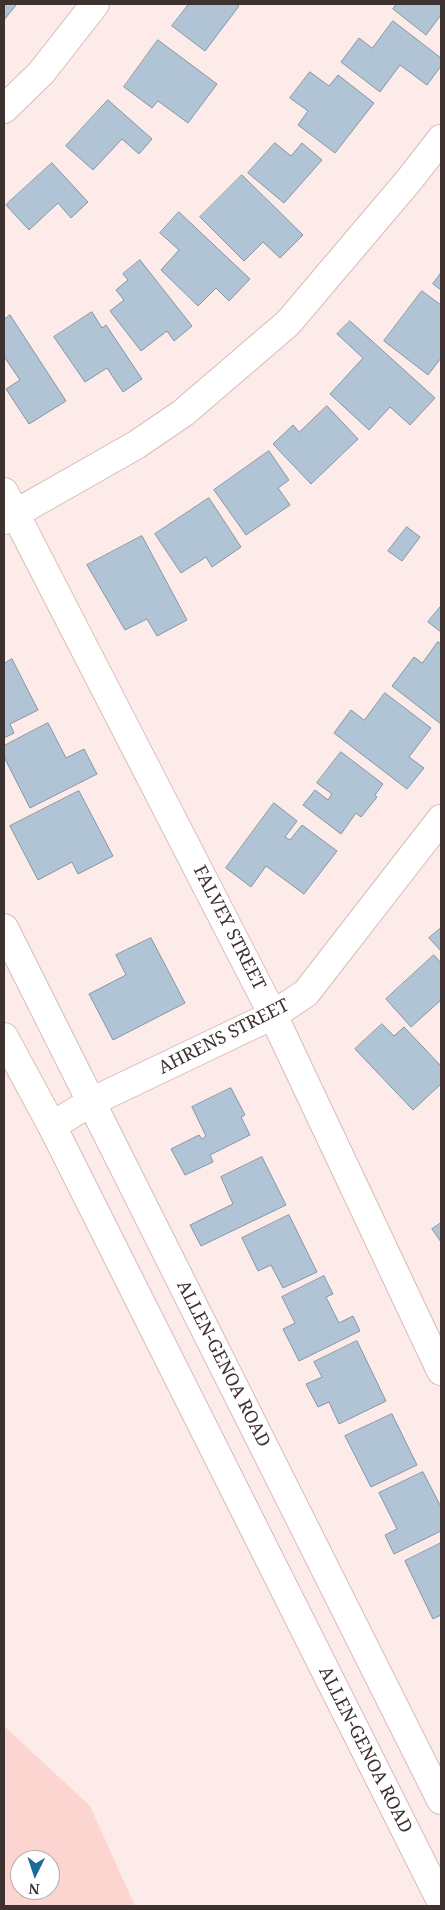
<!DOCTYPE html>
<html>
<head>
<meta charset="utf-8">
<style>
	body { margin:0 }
	#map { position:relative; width:445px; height:1910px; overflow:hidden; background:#fdebe9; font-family:"Noto Serif",serif }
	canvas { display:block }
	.frame { position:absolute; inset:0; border:5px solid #3e3231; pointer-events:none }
	.north { position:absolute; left:10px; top:1850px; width:50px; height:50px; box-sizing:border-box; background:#fff; border:1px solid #b2adad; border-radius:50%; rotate:184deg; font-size:14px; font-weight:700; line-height:20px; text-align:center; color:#3e3231 }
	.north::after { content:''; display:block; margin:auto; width:18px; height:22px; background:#1c699c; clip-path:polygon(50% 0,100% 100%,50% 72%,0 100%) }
</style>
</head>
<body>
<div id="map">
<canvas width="445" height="1910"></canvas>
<div class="frame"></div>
<div class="north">N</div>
</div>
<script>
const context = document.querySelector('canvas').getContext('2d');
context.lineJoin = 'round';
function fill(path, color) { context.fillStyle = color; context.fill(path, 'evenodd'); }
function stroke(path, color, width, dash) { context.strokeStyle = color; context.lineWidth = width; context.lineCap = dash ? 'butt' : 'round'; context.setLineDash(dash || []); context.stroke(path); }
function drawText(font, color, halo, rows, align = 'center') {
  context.font = font + ' "Noto Serif",serif'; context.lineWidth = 4; context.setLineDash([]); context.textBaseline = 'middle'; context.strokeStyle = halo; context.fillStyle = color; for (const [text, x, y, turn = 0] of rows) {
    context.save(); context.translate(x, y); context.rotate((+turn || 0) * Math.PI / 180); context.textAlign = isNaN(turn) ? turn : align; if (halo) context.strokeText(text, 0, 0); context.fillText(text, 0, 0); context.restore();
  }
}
fill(new Path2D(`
	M4,1726L90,1806L135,1906H4ZM20,1860H50V1890H20Z`), '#fcd5d0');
const building = new Path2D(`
	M4,4H17L4,20Z
	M189,4H235L239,6L205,51L172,26Z
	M397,4H441V15L426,35L393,9Z
	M393,21L441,58V66L427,85L400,65L380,92L341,62L359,38L372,48Z
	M158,40L217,84L188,123L158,101L152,108L124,87Z
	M310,72L329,86L338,75L374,103L335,153L298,125L308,111L290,98Z
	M108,100L152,139L139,154L122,139L93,170L66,146Z
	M275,143L291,156L302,143L322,160L284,203L248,173Z
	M52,163L88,202L71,218L58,203L29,230L6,205Z
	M242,175L303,235L280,258L263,242L244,261L200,217Z
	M179,212L250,279L229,301L216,288L198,306L161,270L179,250L160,233Z
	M140,260L192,326L174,341L167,331L141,351L110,311L124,300L116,290L128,280L123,274Z
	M441,273V290L433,284Z
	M422,291L441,305V358L428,375L384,341Z
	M92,312L102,328L106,325L142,379L123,392L107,368L85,382L54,337Z
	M10,315L66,401L29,424L6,389L20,380L5,358L4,359V320Z
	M350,321L435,398L410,425L390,407L369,430L330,394L363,358L337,334Z
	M327,406L358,439L311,484L273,444L293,425L299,432Z
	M269,451L289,480L278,488L290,505L246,535L214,490Z
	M209,498L241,547L212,567L206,557L181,573L155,534Z
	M407,527L420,537L402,561L388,551Z
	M142,536L187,620L157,636L147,619L125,630L87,565Z
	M441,606V632L428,622Z
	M438,642L441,644V724L392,686L414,657L422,663Z
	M12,659L38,710L10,724L14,733L4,738V664Z
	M385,693L431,728L409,757L424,768L407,789L334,733L351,710L364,720Z
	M48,723L66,758L84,749L97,774L30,808L4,757V746Z
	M341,752L383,784L375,795L377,797L361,817L356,813L341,834L303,805L315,790L328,800L332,794L317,783Z
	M79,791L113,856L78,874L72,862L38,880L10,826Z
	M274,803L297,821L285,837L290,840L302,825L337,851L304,894L266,866L251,887L226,868Z
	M441,928V951L429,938Z
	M151,938L185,1003L113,1040L89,994L126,975L116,955Z
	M434,955L441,963V1000L411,1027L386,999Z
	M382,1024L394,1036L404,1027L441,1066V1084L413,1110L355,1049Z
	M231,1088L245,1115L241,1117L250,1135L210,1155L213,1162L185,1175L171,1149L199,1135L202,1139L206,1136L192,1107Z
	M262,1157L286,1205L201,1246L190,1225L233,1204L221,1177Z
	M289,1215L317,1272L283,1288L271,1265L258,1271L242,1238Z
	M441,1223V1242L432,1229Z
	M324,1276L333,1294L326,1297L339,1323L353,1316L360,1331L299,1361L283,1329L295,1323L282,1297Z
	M357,1341L386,1401L339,1424L329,1402L318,1407L306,1384L322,1377L314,1362Z
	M392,1414L417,1465L371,1487L345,1436Z
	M423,1472L440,1505L441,1504V1531L394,1554L385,1535L397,1529L379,1493Z
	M441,1543V1615L433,1619L405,1561Z`);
fill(building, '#b0c4d5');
stroke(building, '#8296a6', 1);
const minor = new Path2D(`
	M4,109L41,73L95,4
	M4,492L273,1015L441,1371
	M4,520L136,445L183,413L288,323L410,179L441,139`);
const tertiary = new Path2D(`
	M52,1126L91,1102L273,1015L306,993L441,819`);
const secondary = new Path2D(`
	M4,928L441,1800
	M4,1037L52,1126L441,1901`);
stroke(minor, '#d8bcb8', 30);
stroke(tertiary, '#d8bcb8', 30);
stroke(secondary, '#d8bcb8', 30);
stroke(minor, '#fff', 28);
stroke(tertiary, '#fff', 28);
stroke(secondary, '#fff', 28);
drawText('18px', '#3e3231', '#fff', [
	["FALVEY STREET",229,928,63],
	["AHRENS STREET",224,1037,-27],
	["ALLEN-GENOA ROAD",223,1364,63],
	["ALLEN-GENOA ROAD",365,1750,63]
]);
</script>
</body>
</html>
